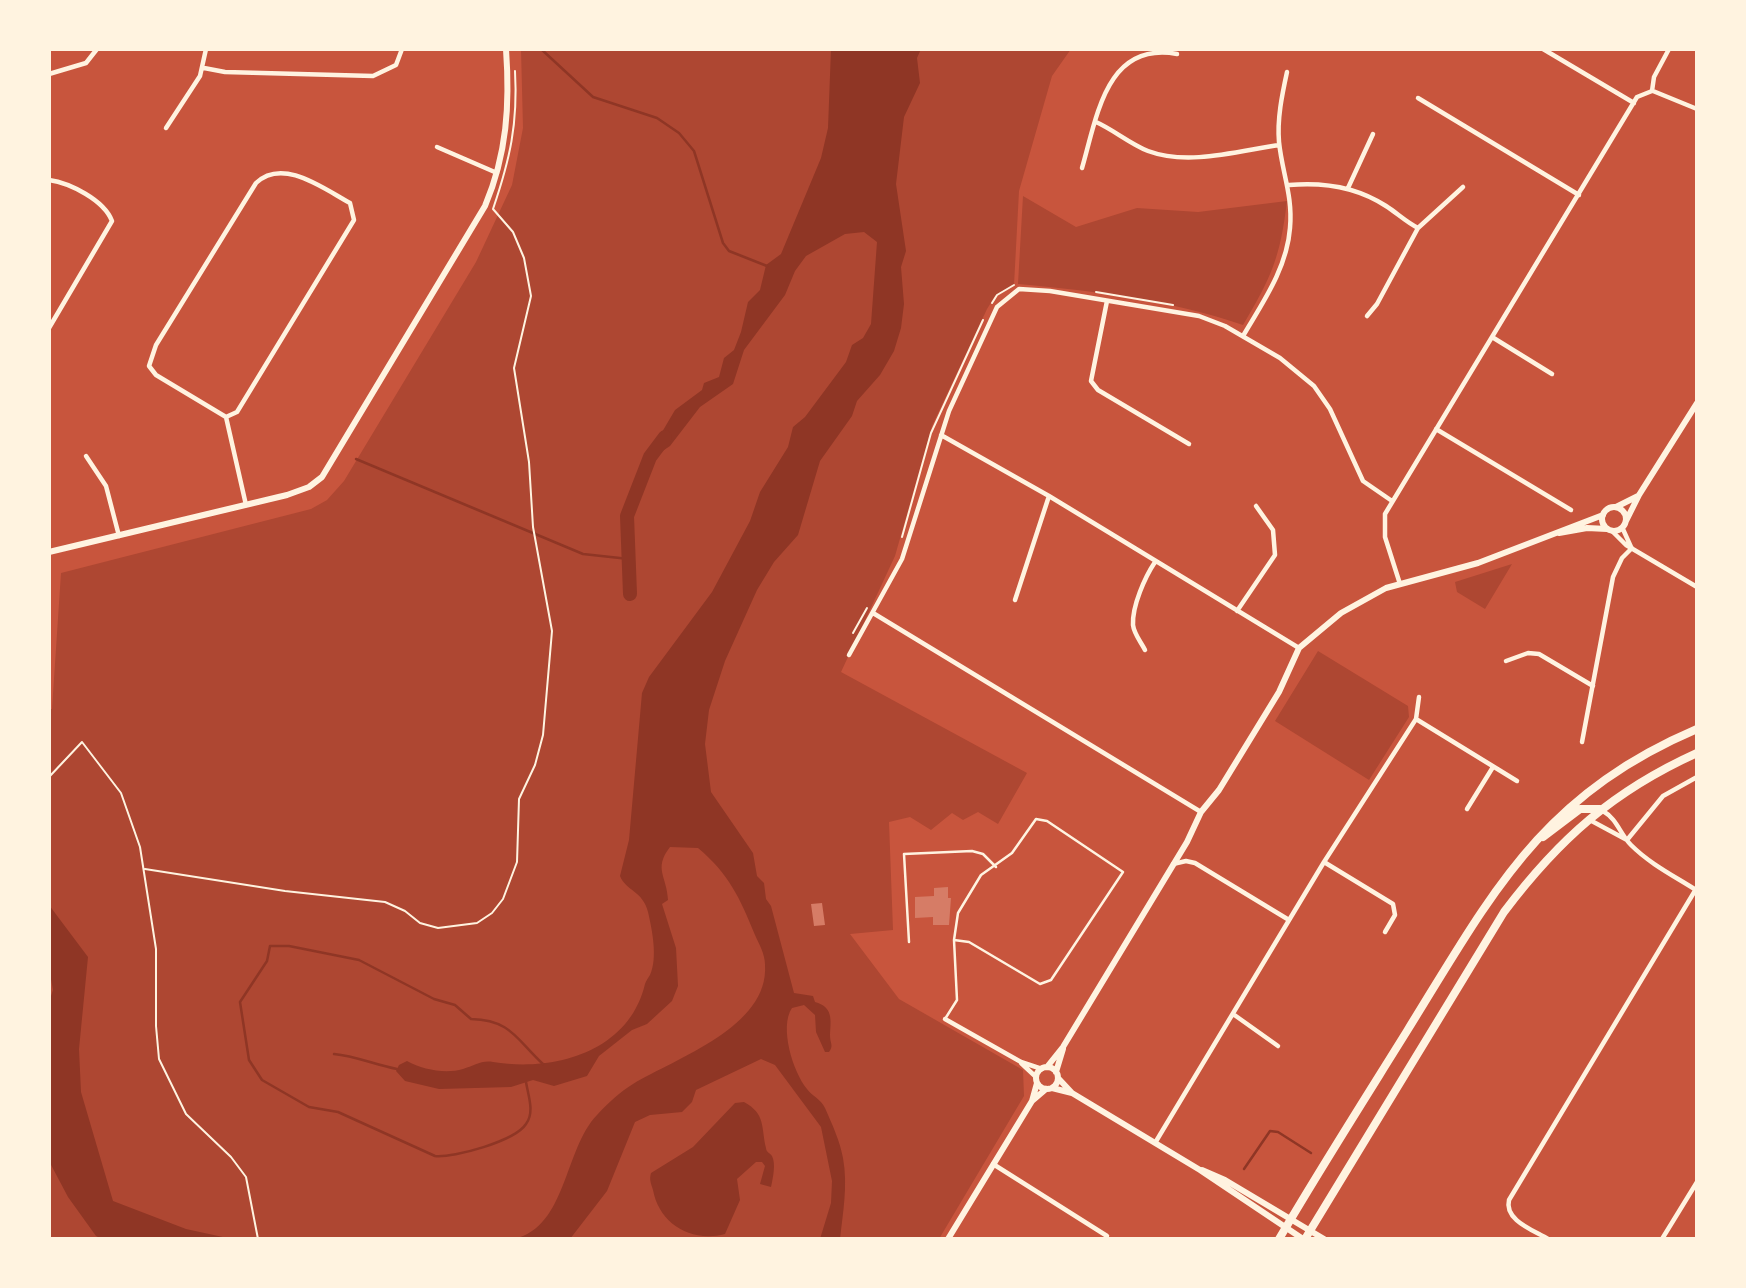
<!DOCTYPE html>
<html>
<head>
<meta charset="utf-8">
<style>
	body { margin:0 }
	#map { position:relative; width:1746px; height:1288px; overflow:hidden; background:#c8553d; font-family:"Varela Round",sans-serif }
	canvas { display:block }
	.frame { position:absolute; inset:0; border:51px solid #fff3e0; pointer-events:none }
</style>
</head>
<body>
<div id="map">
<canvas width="1746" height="1288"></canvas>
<div class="frame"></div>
</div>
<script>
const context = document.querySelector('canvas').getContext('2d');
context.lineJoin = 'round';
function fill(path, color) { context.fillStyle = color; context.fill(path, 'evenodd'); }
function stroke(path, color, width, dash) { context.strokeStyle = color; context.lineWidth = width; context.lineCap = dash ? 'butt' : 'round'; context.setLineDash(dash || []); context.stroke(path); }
fill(new Path2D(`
	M521,49H1071L1052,76L1019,191L1014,285L995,296L987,309L932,426L895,556L841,672L1027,773L998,824L978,812L963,820L952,813L931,830L910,817L889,822L893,930L850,934L899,999L1023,1070L1024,1096L939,1239H49V709H52L61,573L311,509L327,500L344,481L476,262L512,185L523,128Z
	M1023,196L1076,227L1137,208L1198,212L1287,201C1280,258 1272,276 1243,325C1170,300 1094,291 1018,284Z
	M1512,564L1485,609L1457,592L1455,582Z
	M1318,651L1408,706L1409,717L1369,780L1275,721Z`), '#ae4732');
fill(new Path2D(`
	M831,49H921L917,58L920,83L904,117L896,184L906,251L901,267L904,304L901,328L894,351L880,375L857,401L852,416L820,461L798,535L774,562L757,590L725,661L709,710L705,744L711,792L753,853L757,876L764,883L766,899L771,906L794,993L813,996L815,1002C833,1007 831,1019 830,1035C830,1044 834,1045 829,1052H825L816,1032L815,1015L804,1005L792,1008C779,1027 793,1072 807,1089C812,1096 821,1099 825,1108C832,1124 840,1141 843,1158C848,1185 843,1212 840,1239H820L831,1203L832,1181L821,1127L775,1065L761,1059L696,1090L692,1102L682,1112L650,1115L635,1122L607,1191L570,1239H514C567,1227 564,1149 597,1115C607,1104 621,1091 633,1084C676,1058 769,1027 765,965C765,954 759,944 755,935C740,898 729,874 698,848L670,847C653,869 667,876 668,900L662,904L676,948L678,986L672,1001L647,1024L632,1030L599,1056L587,1076L554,1086L533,1080L511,1087L439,1089L405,1081L396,1071L399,1065L407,1061C423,1070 446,1074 463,1069C474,1066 481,1060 493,1062C554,1072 629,1052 645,984C646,981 648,978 650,975C658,958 652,929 648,912C643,891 626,891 620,876L629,840L642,693L649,677L712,592L750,521L760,492L788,447L793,427L805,417L846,362L852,345L863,338L871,324L877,242L864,232L845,234L806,256L795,271L785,295L744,350L733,384L700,407L670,446L661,452L655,450V444L675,410L702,390L704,383L719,377L724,358L734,350L741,332L748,302L760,290L766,265L781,254L821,158L828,128Z
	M49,905L88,957L79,1049L81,1092L113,1201L186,1229L232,1239H102L96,1236L68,1197L49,1161V1002L53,990L49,968Z
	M744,1102C766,1114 761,1127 766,1148C766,1152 770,1153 772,1156C776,1164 773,1177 771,1187L760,1184L765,1166L762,1162H756L737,1179L740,1200L725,1234C690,1243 659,1223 653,1190C651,1183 649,1180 651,1173L693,1147L735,1103Z`), '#8f3625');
stroke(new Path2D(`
	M541,49L593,97L657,118L679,133L694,151L723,243L729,251L767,266
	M356,459L583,554L629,559
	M334,1054C356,1056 375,1065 397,1069
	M526,1082C528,1095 535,1112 526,1124C515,1141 454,1158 435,1156L338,1112L309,1107L262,1080L249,1060L240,1002L267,961L270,946H289L359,960L434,999L455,1005L471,1019C511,1020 516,1039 543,1064
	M1244,1169L1270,1131L1278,1132L1311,1153`), '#8f3625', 2.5);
stroke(new Path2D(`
	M630,594L627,516L650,457L665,437`), '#8f3625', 14);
fill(new Path2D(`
	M948,887V898H951L949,925H933V917L915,918V897L934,896V888Z
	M822,903L825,925L814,926L811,904Z`), '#d67c66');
stroke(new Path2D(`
	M1096,292L1173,305
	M992,303L997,295L1014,285
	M902,537L931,433L983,320
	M853,633L867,608
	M49,777L82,742L121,793L140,847L156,949V1026L159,1059L186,1114L231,1157L246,1177L258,1239
	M145,869L285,891L385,902L405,911L420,923L438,928L477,923L492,913L503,899L517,862L519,799L535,765L543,735L552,631L533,527L529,462L514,368L531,296L524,258L513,232L493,209C510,159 518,124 515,71`), '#fff3e0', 2);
stroke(new Path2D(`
	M909,942L904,854L972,851L983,854L996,867
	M945,1019L957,1000L954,940L958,913L981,875L1012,853L1036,819L1047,821L1123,872L1051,980L1040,984L969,942L954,940`), '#fff3e0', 2.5);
stroke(new Path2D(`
	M1543,49L1634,103
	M204,68L225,72L373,76L396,65L402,49
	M49,74L86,63L97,49
	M1653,91L1697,109
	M1418,98L1579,195
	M1096,122C1114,130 1130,144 1148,151C1188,166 1238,151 1279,145
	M166,128L200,76L206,49
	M437,147L497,173
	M1082,168C1097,117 1106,41 1177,54
	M49,180C70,183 104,200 112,221L49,328
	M1289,185C1323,182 1357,187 1386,206C1397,213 1406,222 1418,228
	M1348,188L1373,134
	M1107,301L1091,381L1098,390L1189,444
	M1367,316L1377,304L1418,228L1463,187
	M1243,336C1263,302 1287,268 1290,228C1293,196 1282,172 1279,142C1277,119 1282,95 1287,72
	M1492,337L1552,374
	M226,417L237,412L354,220L350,203C324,189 283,157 256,183L156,345L149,366L156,375L226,417L246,505
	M1436,429L1571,510
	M941,435L1049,496L1299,648
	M86,456L106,486L119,536
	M1622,527L1631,547
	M1612,531L1626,545L1697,587
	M1400,584L1385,537V514L1637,97L1652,91L1654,77L1669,49
	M1015,600L1049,496
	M1237,611L1275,555L1273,530L1256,506
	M873,613L1201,812
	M1145,650C1141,642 1134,634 1133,625C1132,606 1145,577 1155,562
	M849,655L902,559L949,411L997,307L1019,289L1050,291L1199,316L1225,326L1280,358L1314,386L1330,409L1363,481L1392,501
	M1506,661L1528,653L1539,654L1593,686
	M1416,719L1517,781
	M1582,742L1613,577L1622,558L1632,548
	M1467,809L1493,767
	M1603,811C1617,819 1620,834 1631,845C1650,864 1674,876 1696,890
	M1588,819L1627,840
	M1627,840L1663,796L1697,777
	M1324,862L1393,904L1395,915L1385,932
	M1173,864L1186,861L1195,863L1289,920
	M1233,1014L1278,1046
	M945,1019L1021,1062L1042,1069
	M1021,1063L1036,1077
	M1155,1143L1324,862L1416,719L1419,697
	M993,1164L1107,1236
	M1548,1239C1533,1230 1504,1220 1509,1200L1696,889
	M1662,1239L1697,1182`), '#fff3e0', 4.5);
stroke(new Path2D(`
	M1616,507L1638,496
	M1602 519a12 12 0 1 1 24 0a12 12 0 1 1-24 0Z
	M1625,523L1639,495L1697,403
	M1559,533L1587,528L1607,529
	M49,552L287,495L309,487L322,477L485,206C507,154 510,104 506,49
	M1047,1067L1063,1047L1187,842L1201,812L1219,790L1279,692L1299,648L1341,613L1386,588L1478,563L1603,515
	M1036 1078a11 11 0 1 1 22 0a11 11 0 1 1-22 0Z
	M1056,1072L1063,1049
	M1058,1078L1072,1093
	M1052,1088L1072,1093L1200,1170L1303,1239
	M1032,1101L1037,1083
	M1202,1170L1225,1180L1324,1239
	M948,1239L1032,1101L1046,1089`), '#fff3e0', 6);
stroke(new Path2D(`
	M1543,837L1580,809H1600
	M1279,1239C1320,1169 1364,1100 1407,1031C1492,894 1540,796 1697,729
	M1305,1239L1504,912C1559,839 1613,791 1697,753`), '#fff3e0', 8);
</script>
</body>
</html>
